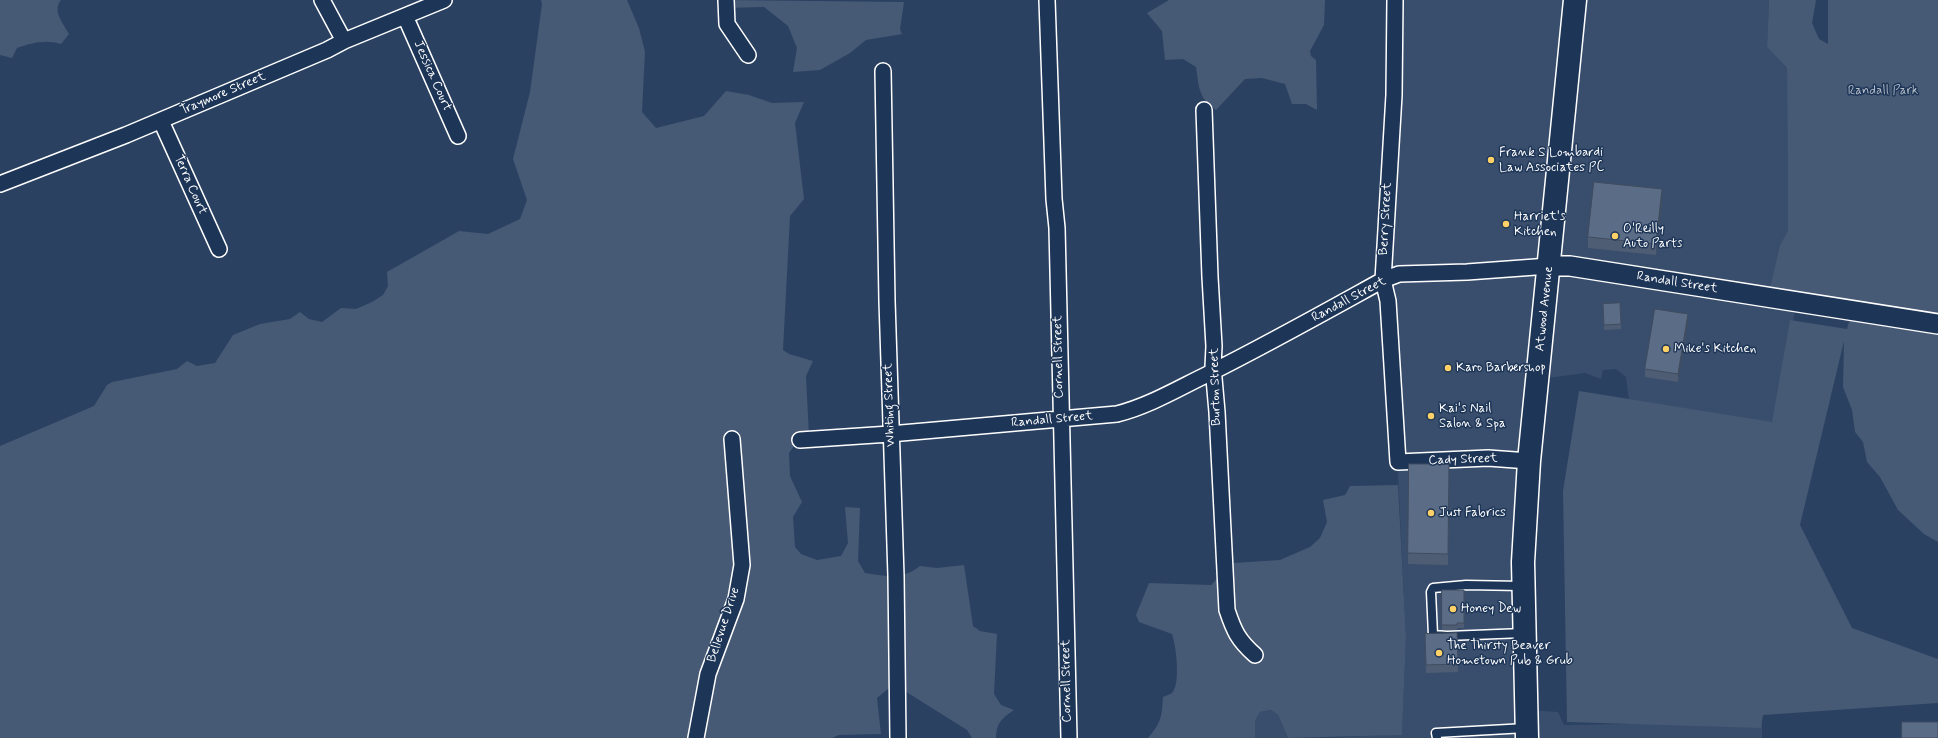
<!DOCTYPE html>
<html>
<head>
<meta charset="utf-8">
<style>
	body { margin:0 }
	canvas { display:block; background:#2a4161 }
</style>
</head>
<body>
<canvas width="1938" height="738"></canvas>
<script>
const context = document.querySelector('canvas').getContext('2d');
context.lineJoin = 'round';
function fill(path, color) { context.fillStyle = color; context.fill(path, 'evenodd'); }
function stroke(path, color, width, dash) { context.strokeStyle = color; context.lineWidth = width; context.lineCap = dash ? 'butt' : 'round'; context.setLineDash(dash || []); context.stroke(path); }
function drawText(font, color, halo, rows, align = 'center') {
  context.font = font + ' Mynerve,sans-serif'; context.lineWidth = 3; context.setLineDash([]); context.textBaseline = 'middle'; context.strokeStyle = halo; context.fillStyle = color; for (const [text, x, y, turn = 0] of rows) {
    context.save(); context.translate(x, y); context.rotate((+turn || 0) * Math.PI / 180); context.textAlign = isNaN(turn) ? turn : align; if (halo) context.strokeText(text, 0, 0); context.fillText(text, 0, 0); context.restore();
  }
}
fill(new Path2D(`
	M1396,0H1769L1767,47L1787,68L1788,232L1780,245L1796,301L1780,417L1775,425L1629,400L1626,377L1616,369L1603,370L1601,379L1585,373L1540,379L1529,710L1558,712L1564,725L1762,722V738H1331L1402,734L1406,637L1390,310Z
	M1271,710L1278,715L1288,738H1255V721L1260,712Z`), '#394e6c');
fill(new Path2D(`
	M0,0H61C52,11 63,23 69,34L61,44C46,39 31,43 17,48L12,58L0,55Z
	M541,0H627L639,28L645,52L642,112L656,128L704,116L726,91L749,95L772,103L804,102L795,123L804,199L790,216L783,350L789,354L813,361L806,376L809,436L796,443L789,453L790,476L802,502L793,517L795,547L801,554L817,560L841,556L848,543L845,507L860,508L858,561L865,573C885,576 903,580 920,566L937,568L964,565L973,626L980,631L997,634L994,694L1001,705L1014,710C1002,718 996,723 996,738H972L967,730L900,688H889L877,698L881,734L839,735L832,738H0V446L94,406L107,385L112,382L177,369L187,361L197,366L215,363L233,335L260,324L290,319L300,312L309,319L322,322L341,308L356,309L372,302L383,295L388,286L387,272L459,231L488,234L520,219L527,200L513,159L530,92L542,4Z
	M726,0L904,2L900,29L902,34L866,40L850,53L820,70L793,72L797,48L788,26L764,7L726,8Z
	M1169,0H1325L1324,25L1310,51L1311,56L1316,60L1317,110L1306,104H1292L1285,84L1262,78L1245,79L1216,110C1198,98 1199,86 1196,67L1183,59L1165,60L1162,31L1147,13Z
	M1769,0H1816L1812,23L1819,39L1828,44V0H1938V542L1924,534L1898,510L1880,477L1867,462L1863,442L1855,432L1852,410L1843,387L1844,341L1800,525L1852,628L1938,659V703L1763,715L1761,728L1567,722L1563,491L1579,391L1772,422L1790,320L1847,329L1852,311L1769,293L1780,245L1788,231L1787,68L1767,47Z
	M1398,485L1406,637L1402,735L1288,738L1278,715L1271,710L1260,712L1255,721V738H1148C1161,723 1162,716 1163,697C1166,696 1170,694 1172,693C1181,684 1176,645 1172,634L1139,622L1136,615L1149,583L1211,585L1233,563L1280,560L1310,547L1320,538L1327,522L1323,500L1345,495L1350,486Z`), '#465975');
const service = new Path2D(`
	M1522,586L1466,585L1433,588L1431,592L1433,635L1447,636L1524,633
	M1437,738L1436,733L1526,728`);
const minor = new Path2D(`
	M322,0L344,41
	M726,0L727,24L748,55
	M1047,0L1054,199L1057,228L1069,738
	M1395,0L1394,95L1383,280L1388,301L1398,462L1488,458L1529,461
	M405,16L458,136
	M883,71L887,301L896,576L898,738
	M1204,110L1210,277L1214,346L1213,367L1217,412L1227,610C1234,631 1238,640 1255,655
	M161,121L219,249
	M0,184L126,135L327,50L344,41L444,0
	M800,440L890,434L1117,414C1149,406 1179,388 1208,374C1268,344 1325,312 1383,280L1399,274L1467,272L1549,266
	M696,738L708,674L736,599L742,565L732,439`);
const tertiary = new Path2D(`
	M1549,266H1570L1938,324`);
const primary = new Path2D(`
	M1527,738L1523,562L1529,461L1575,0`);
stroke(service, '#fff', 11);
stroke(minor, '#fff', 18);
stroke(tertiary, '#fff', 22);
stroke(primary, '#fff', 25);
stroke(service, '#1d3557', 8);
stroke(minor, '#1d3557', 15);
stroke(tertiary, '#1d3557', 19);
stroke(primary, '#1d3557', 22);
fill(new Path2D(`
	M1662,200L1656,255L1588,248V237Z
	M1603,304L1621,324V329L1604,330Z
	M1688,322L1678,382L1645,377V369Z
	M1409,464H1449L1448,565L1408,564Z
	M1442,590H1464V628H1457V630H1442Z
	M1425,634L1458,664V672L1426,673Z`), '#4e5d73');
fill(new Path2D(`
	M1662,189V200L1656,255V244Z
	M1688,314V322L1678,382V374Z`), '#404c5e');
const building = new Path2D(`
	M1594,182L1662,189L1656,244L1588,237Z
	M1620,303L1621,324L1604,325L1603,304Z
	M1655,309L1688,314L1678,374L1645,369Z
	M1409,464H1449L1448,554L1408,553Z
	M1442,590H1464V623H1457V625H1442Z
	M1457,633L1458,664L1426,665L1425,634Z
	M1902,722H1938V738H1902Z`);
fill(building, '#5b6c86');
stroke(building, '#404c5e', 1);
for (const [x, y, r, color] of [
	[1491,160,4,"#ffd166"],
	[1506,224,4,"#ffd166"],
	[1615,236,4,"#ffd166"],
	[1666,349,4,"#ffd166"],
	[1448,368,4,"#ffd166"],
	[1431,416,4,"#ffd166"],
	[1431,513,4,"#ffd166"],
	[1453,609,4,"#ffd166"],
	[1439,653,4,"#ffd166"]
]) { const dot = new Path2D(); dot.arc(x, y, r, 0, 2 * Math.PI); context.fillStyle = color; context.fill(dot); stroke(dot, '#1d3557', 1.5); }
drawText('13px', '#fff', '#1d3557', [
	["Jessica Court",432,76,66],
	["Traymore Street",223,94,-23],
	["Terra Court",190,185,66],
	["Berry Street",1386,219,-87],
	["Randall Street",1677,283,9],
	["Randall Street",1349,300,-28],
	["Atwood Avenue",1545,309,-84],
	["Cornell Street",1059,357,-91],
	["Burton Street",1216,387,-92],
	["Whiting Street",890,405,-92],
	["Randall Street",1052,420,-5],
	["Cady Street",1463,460,-2],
	["Bellevue Drive",724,625,-72],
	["Cornell Street",1067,681,-91]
]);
drawText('13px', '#b5bdc8', '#1d3557', [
	["Randall Park",1883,91]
]);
drawText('13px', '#fff', '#1d3557', [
	["Frank S Lombardi",1499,153],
	["Law Associates PC",1499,168],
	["Harriet's",1514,217],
	["Kitchen",1514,232],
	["O'Reilly",1623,229],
	["Auto Parts",1623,244],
	["Mike's Kitchen",1674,349],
	["Karo Barbershop",1456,368],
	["Kai's Nail",1439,409],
	["Salon & Spa",1439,424],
	["Just Fabrics",1439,513],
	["Honey Dew",1461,609],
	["The Thirsty Beaver",1447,646],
	["Hometown Pub & Grub",1447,661]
], 'left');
</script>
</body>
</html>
